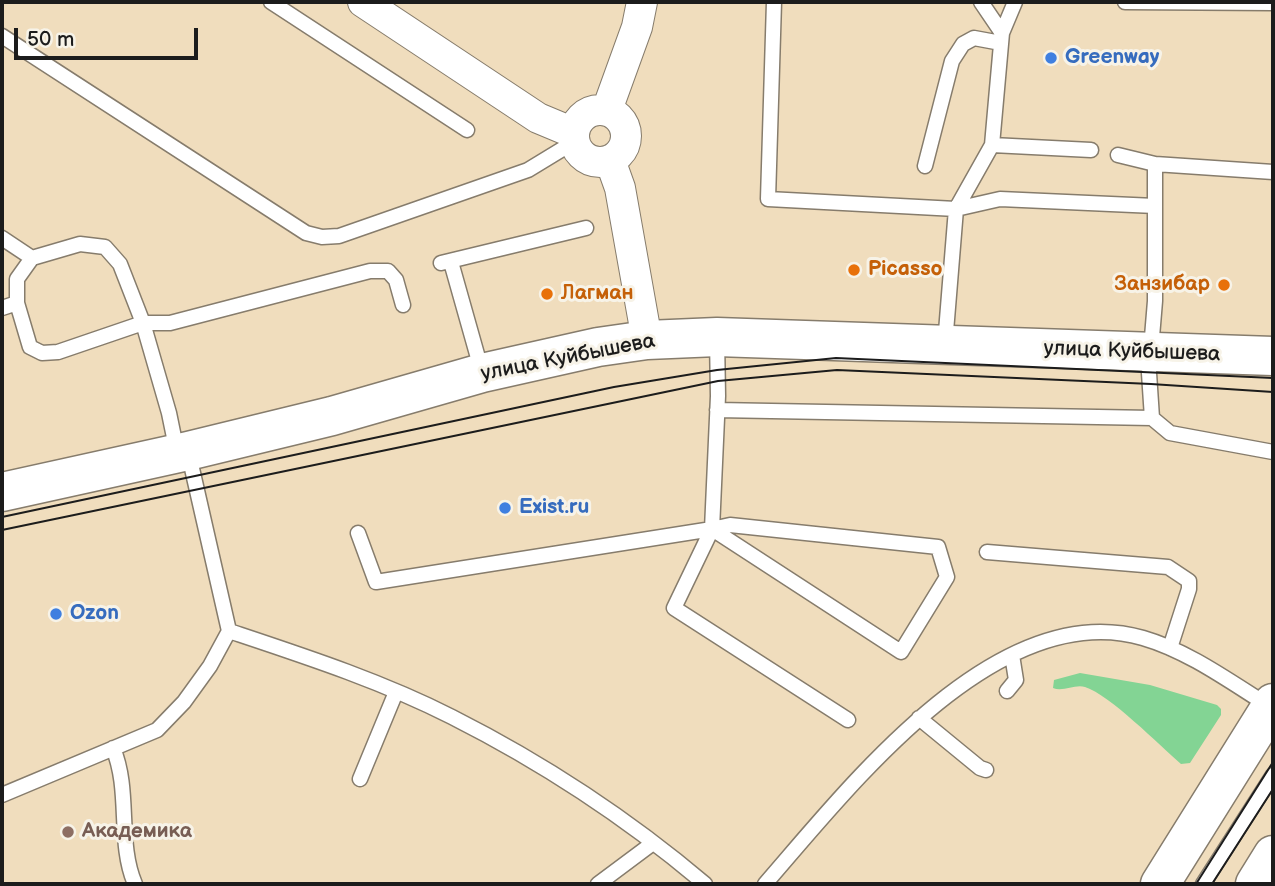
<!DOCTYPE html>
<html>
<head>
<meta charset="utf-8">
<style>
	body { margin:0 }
	#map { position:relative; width:1275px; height:886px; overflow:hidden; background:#f0ddbd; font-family:"Balsamiq Sans",sans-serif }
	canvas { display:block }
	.frame { position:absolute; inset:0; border:4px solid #1c1c1c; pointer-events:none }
	.scale { position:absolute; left:14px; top:28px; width:184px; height:32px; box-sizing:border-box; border:4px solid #1c1c1c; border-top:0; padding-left:9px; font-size:21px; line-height:24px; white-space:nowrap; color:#1c1c1c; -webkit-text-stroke:5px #f7f3e8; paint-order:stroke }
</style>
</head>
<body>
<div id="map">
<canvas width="1275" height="886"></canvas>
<div class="frame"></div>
<div class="scale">50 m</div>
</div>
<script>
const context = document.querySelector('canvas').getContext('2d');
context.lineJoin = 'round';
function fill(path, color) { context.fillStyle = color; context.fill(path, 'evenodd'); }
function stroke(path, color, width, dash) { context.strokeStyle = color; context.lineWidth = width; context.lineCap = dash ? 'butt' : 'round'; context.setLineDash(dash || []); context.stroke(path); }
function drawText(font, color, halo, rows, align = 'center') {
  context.font = font + ' "Balsamiq Sans",sans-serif'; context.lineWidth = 6; context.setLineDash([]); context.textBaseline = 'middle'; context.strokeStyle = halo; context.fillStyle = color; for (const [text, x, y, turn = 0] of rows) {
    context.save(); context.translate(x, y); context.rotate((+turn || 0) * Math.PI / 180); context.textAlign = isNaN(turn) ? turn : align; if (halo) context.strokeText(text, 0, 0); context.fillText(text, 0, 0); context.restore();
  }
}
fill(new Path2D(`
	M1080,673L1150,685L1217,705L1221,709V715L1190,763L1181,764C1159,745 1110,695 1085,687C1075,684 1063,692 1053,688L1054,680Z`), '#83d494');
const service = new Path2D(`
	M271,2L467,130
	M774,2L768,199L956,209L1000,199L1155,206
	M981,2L1002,33
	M1125,2L1273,3
	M2,36L306,233L322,237L339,236L528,170L574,142
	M992,145L1091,150
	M1118,155L1155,164L1273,172
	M925,166L952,61L963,44L974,38L1001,43
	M2,238L32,258L17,279V303
	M32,258L80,244L105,247L120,264L143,323H170L370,271H388L396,280L403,305
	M451,262L482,372
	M441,263L586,228
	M2,308L17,303L30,347L42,353L58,352L143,323L169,413L177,452
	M945,344L956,209L992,145L1002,33L1015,2
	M717,410L1152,418L1170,433L1273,452
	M1152,418L1149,373L1155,301V164
	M188,451L229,631
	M712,529L901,652L947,577L938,547L730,525L712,529L674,608L848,720
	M358,533L376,582L712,529L718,396L717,338
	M987,552L1168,567L1189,581V589L1170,648
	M1007,691L1016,680L1012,655
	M919,718L980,768L986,770
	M113,748C131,791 117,842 135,884
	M360,779L396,692
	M2,795L157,730L184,702L210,666L229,631C304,656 381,681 452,717C543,763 627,818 705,884
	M598,884L653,843
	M765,884C848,789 997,595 1143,638C1188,651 1229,681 1269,706
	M1203,884L1273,775`);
const minor = new Path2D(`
	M363,2L538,118L574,133
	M574 136a26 26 0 1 1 52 0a26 26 0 1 1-52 0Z
	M607,110L637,27L642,2
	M610,160L620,188L647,340`);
const secondary = new Path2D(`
	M2,492L188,451L332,416L482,373L598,347L647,340L717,337L1273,356`);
const primary = new Path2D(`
	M1160,884L1273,703
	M1255,884L1273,855`);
stroke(service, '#867c6c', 17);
stroke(minor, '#867c6c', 32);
stroke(secondary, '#867c6c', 41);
stroke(primary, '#867c6c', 41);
stroke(service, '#fff', 14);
stroke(minor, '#fff', 30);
stroke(secondary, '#fff', 38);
stroke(primary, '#fff', 38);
stroke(new Path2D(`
	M2,517L614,387L717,370L836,358L1273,378
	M2,530L718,381L837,370L1151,384L1273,392
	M1196,884L1273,762
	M1212,884L1273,789`), '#1c1c1c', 2);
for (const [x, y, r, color] of [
	[1051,58,7,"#3f7fe0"],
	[854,270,7,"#e8710a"],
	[1224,285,7,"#e8710a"],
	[547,294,7,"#e8710a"],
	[505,508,7,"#3f7fe0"],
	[56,614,7,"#3f7fe0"],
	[68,832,7,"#8d6e63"]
]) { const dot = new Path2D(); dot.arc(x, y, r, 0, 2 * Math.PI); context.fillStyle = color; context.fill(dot); stroke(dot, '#f7f3e8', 2.5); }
drawText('bold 21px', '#366cbe', '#f7f3e8', [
	["Greenway",1065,58],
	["Exist.ru",519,508],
	["Ozon",70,614]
], 'left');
drawText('bold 21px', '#c56008', '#f7f3e8', [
	["Picasso",868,270],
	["Занзибар",1210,285,"right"],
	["Лагман",561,294]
], 'left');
drawText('21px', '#1c1c1c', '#f7f3e8', [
	["улица Куйбышева",1132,352,2],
	["улица Куйбышева",568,358,-11]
]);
drawText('bold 21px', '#785e54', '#f7f3e8', [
	["Академика",82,832]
], 'left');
</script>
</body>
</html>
